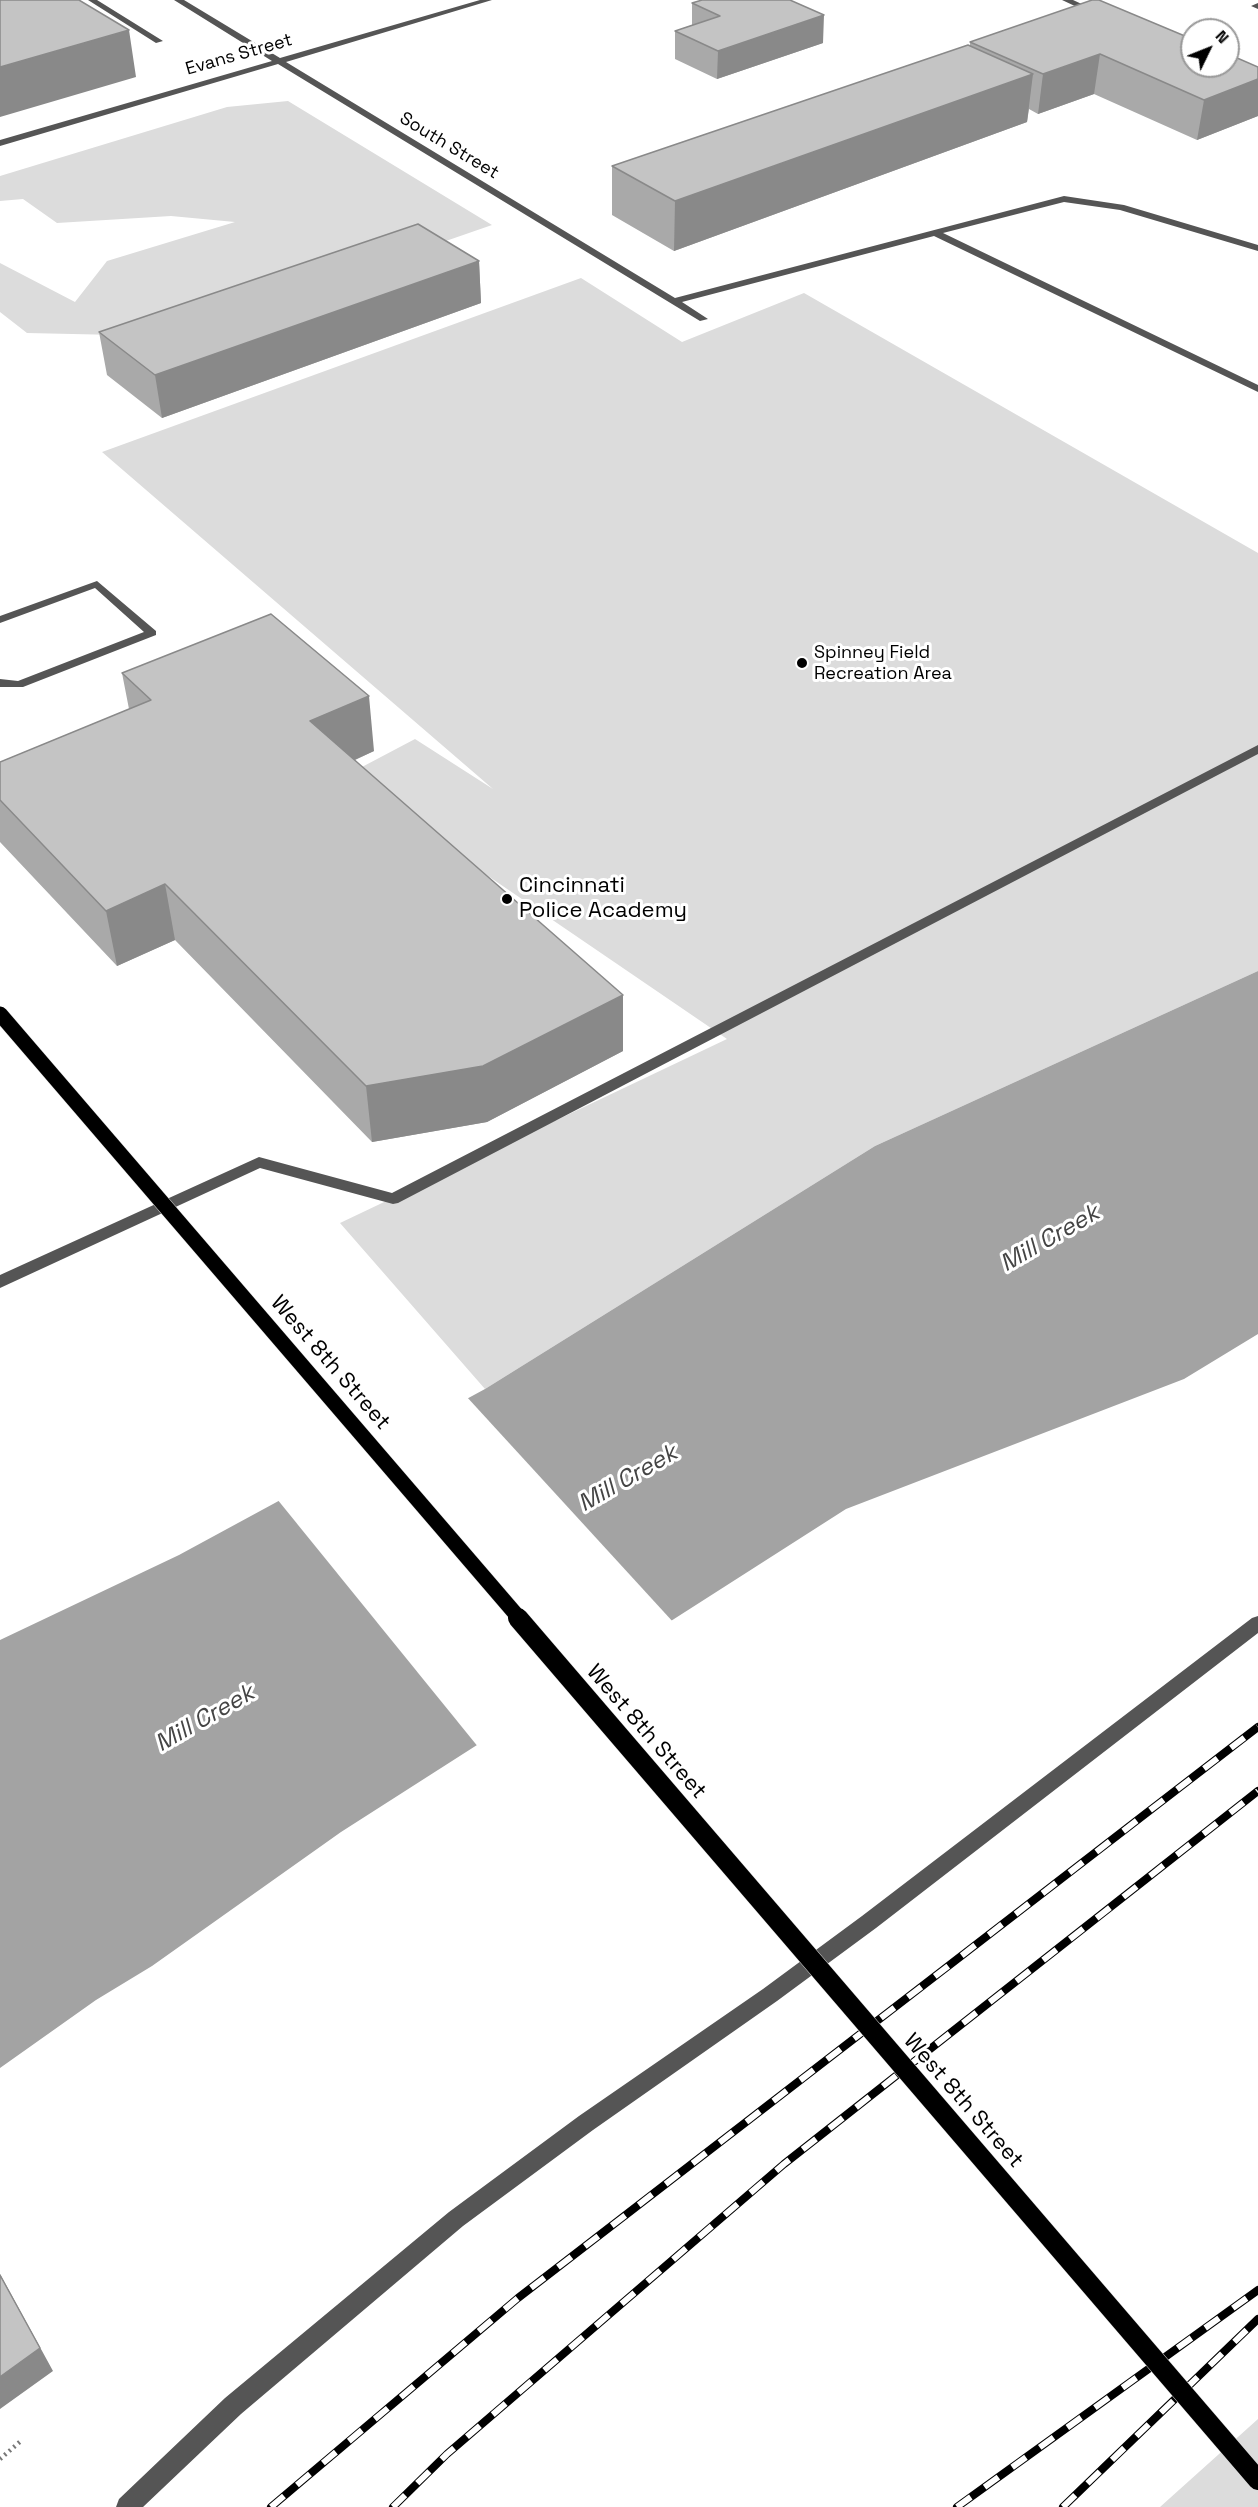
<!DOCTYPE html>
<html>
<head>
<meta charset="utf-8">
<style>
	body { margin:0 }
	#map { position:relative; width:1258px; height:2507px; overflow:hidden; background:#fff; font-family:"Space Grotesk",sans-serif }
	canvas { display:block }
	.north { position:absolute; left:1180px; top:18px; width:60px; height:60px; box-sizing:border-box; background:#fff; border:2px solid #999; border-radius:50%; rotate:47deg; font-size:16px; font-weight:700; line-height:24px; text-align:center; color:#000 }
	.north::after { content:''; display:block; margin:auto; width:21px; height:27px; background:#000; clip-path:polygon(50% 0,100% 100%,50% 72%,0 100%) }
</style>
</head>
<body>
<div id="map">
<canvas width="1258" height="2507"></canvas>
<div class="north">N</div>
</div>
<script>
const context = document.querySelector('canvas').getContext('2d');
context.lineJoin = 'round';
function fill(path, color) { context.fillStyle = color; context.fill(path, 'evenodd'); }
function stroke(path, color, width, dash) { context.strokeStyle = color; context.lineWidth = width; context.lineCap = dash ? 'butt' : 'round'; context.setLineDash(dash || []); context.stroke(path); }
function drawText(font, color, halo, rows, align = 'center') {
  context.font = font + ' "Space Grotesk",sans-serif'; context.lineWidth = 6; context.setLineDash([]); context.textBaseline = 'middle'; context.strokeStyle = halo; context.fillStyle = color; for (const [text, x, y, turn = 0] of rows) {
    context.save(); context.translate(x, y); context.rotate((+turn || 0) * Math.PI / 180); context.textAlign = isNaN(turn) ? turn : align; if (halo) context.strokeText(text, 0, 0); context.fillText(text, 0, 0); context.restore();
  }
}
fill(new Path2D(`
	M288,101L492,225L238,313L118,335L27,333L0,312V263L75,302L107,261L235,222L171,216L57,223L23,199L0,201V176L227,107Z
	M581,278L682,342L804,293L1258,553V971L875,1146L485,1389L340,1223L727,1039L343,777L415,739L493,789L102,452Z
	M1258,2419V2507H1160Z`), '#dcdcdc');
fill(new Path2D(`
	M1258,971V1334L1184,1379L846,1509L341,1832L152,1966L96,2000L0,2068V1640L179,1555L485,1389L875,1146Z`), '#a3a3a3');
fill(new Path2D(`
	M466,1396L674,1623L479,1748L277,1499Z`), '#fff');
stroke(new Path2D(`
	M0,2459L22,2440`), '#777', 4.5, [2, 4]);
fill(new Path2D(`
	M88,0H97L163,41L156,43Z
	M174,0H184L280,58L480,0H492L286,62L675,298L1064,196L1124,205L1258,245V251L1120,210L1064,202L943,233L1258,385V392L934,236L682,302L708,319L700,321L278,64L0,146V140L272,61Z
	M1062,0H1073L1099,12L1092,14Z
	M1258,3V9L1251,6Z
	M97,581L156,631V635L23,687H0V679L18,681L144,632L95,588L0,623V616Z
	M1258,745V754L398,1203L393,1204L260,1168L0,1288V1275L259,1157L392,1193Z
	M1258,1616V1633L876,1928L777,2001L593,2130L463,2226L241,2414L143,2507H116L119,2499L225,2398L449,2212L579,2116L763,1989L862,1916L1252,1618Z`), '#555');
const rail = new Path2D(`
	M271,2507L518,2298L1258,1727
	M393,2507L447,2454L784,2164L1258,1791
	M957,2507L1258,2290
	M1063,2507L1258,2319`);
stroke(rail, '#000', 8);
stroke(rail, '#fff', 6, [17]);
const majorBridgeFar1 = new Path2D(`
	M0,1014L520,1619`);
const majorBridge = new Path2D(`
	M518,1618L1258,2480`);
stroke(majorBridgeFar1, '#dbdbdb', 16, []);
stroke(majorBridge, '#dbdbdb', 21, []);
stroke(majorBridgeFar1, '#000', 15);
stroke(majorBridge, '#000', 20);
fill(new Path2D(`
	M692,3L823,43L717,79L675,59V31L692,25Z
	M970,42L1258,67V116L1197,140L1094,94L1038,114L1029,109L1027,122L674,251L612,215V166L970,46Z
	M479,261L481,303L162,418L107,375L99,332Z
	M122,673L374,751L355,760L623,1051L487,1122L372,1142L175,940L117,966L0,842V762L129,709Z`), '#a9a9a9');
fill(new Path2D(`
	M824,15L823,43L717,79L718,51Z
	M129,30L136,77L0,117V67Z
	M1100,54L1094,94L1038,114L1043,74Z
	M1033,74L1027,122L674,251L675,201Z
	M1258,79V116L1197,140L1204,100Z
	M479,261L481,303L162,418L155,375Z
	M369,696L374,751L317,777L310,721Z
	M165,884L175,940L117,966L106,911Z
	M623,995V1051L487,1122L372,1142L366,1086Z
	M0,2274L53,2371L0,2409Z`), '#898989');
const building = new Path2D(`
	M0,0H79L129,30L0,67Z
	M702,0H790L824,15L718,51L675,31L720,16L692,3Z
	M1092,0H1099L1192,39V66H1228V54L1258,67V79L1204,100L1100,54L1043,74L970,42Z
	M968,45L1033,74L675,201L612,166Z
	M418,224L479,261L155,375L99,332Z
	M271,614L369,696L310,721L623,995L483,1066L366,1086L165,884L106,911L0,800V762L151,700L122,673Z
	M0,2275L40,2348L0,2377Z`);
fill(building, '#c4c4c4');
stroke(building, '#898989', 1.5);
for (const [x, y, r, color] of [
	[802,663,6,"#000"],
	[507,899,6,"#000"]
]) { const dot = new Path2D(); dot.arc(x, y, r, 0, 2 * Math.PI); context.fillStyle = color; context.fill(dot); stroke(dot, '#fff', 2); }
drawText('18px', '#000', '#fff', [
	["Evans Street",239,55,-16],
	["South Street",449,146,31]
]);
drawText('18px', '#000', '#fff', [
	["Spinney Field",814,653],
	["Recreation Area",814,674]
], 'left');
drawText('22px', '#000', '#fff', [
	["Cincinnati",519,886],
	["Police Academy",519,911]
], 'left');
drawText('22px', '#000', '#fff', [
	["West 8th Street",330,1363,49],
	["West 8th Street",646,1732,49],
	["West 8th Street",963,2101,49]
]);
drawText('italic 24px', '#444', '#fff', [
	["Mill Creek",1050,1239,-30],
	["Mill Creek",628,1479,-30],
	["Mill Creek",205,1719,-30]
]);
</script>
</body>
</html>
